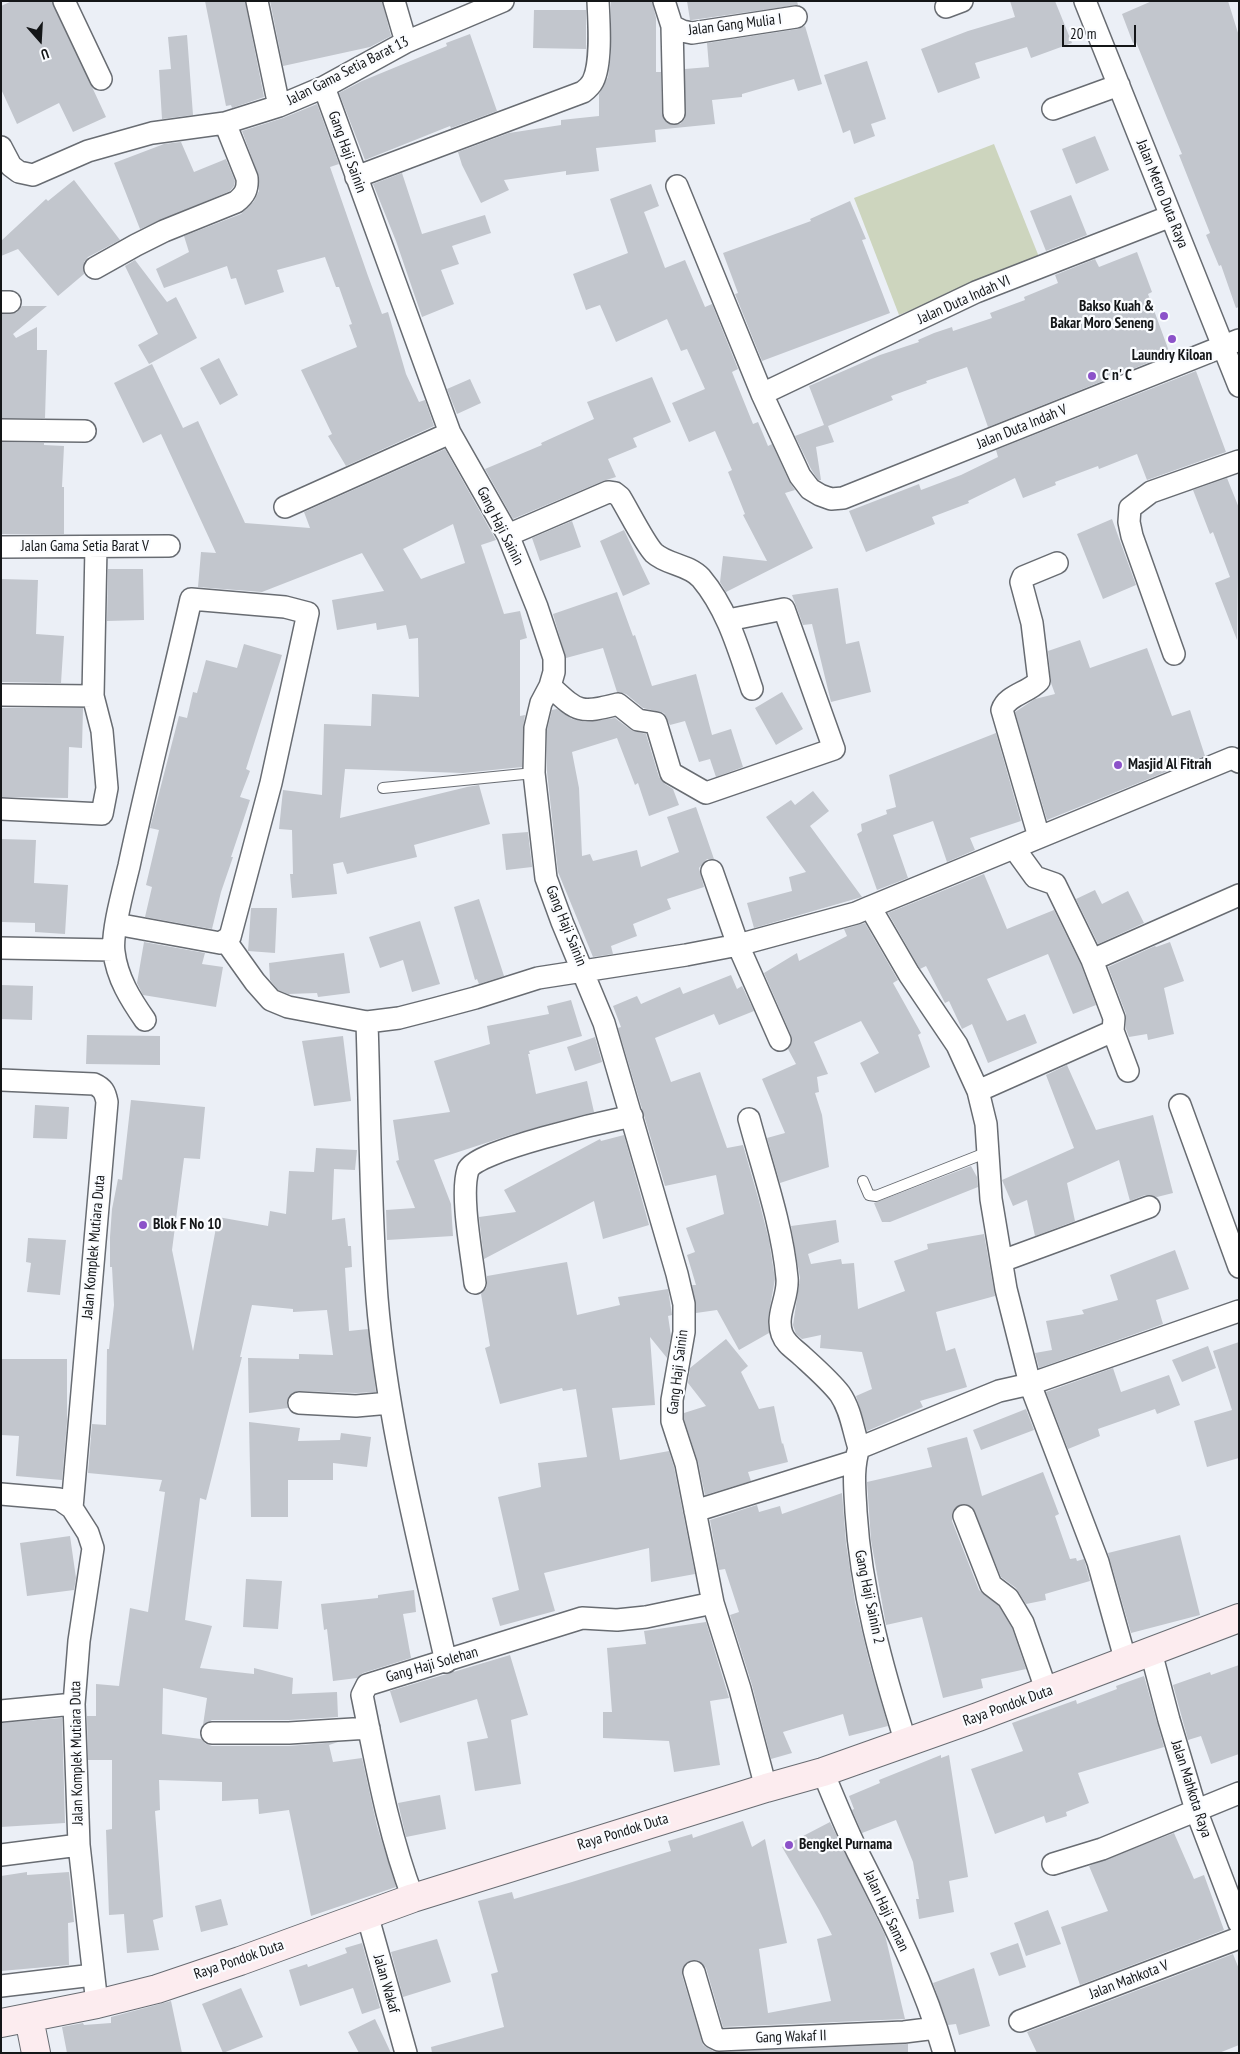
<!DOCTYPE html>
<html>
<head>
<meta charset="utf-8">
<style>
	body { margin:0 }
	#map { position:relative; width:1240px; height:2054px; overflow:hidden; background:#ebeff6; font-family:"PT Sans Narrow",sans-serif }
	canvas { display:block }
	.frame { position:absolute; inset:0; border:2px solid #141618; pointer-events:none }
	.north { position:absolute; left:15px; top:15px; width:50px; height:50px; -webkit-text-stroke:4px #fafcff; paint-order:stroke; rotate:161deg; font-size:14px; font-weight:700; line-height:20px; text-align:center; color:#141618 }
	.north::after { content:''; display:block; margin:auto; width:18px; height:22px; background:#141618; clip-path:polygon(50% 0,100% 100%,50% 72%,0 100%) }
	.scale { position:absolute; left:1062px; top:25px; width:74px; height:22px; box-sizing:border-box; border:2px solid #141618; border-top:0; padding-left:6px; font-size:15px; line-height:18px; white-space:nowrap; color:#141618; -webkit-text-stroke:4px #fafcff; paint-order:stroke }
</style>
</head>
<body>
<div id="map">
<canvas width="1240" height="2054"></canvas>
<div class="frame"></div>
<div class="north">U</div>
<div class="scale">20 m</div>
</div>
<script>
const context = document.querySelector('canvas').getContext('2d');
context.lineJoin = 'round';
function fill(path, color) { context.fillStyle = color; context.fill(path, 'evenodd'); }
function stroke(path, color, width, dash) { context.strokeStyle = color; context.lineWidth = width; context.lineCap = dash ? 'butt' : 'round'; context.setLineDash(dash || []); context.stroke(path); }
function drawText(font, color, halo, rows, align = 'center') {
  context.font = font + ' "PT Sans Narrow",sans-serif'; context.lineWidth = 4.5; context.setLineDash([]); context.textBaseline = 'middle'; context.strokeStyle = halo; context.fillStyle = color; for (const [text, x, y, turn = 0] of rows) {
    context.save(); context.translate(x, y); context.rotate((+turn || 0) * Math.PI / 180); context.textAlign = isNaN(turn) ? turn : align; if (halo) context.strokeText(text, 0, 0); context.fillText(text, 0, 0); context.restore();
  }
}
fill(new Path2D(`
	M994,144L1039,257L899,315L854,198Z`), '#cdd5be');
fill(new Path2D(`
	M12,1H52L106,117L73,132L59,103L17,124L1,89V6Z
	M205,1H245L264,97L232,108L231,105L226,106Z
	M270,1H382L391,36L370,47L283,66Z
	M611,1H652L656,18V72H661L662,113L664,120L668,124H680L685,119V69L709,67L707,43L798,29L805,26L822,84L798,91L794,79L742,94V97L712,100L715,124L655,130L656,142L596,148L599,171L566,175V171L504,180L509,190L481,203L462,165L458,152L509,133L561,125V120L599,116V94L608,77L611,55Z
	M687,1H797L798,5L692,20H690Z
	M1010,1H1055L1072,43L1031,58L1027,47L975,63L980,78L938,93L921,49L968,31L1015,17Z
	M1152,1H1228L1239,36V307L1236,308L1221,265L1219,266L1206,235L1210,233L1179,155L1182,154L1167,118L1136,42L1133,43L1122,14Z
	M534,10H586V49L533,48Z
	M470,34L497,111L451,128L450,126L365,160L339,93L362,81L447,46L446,43Z
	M187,35L193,115L162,119L159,70L171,69L168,37Z
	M867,61L886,119L871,124L875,136L854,144L850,130L843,133L824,75Z
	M317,104L339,164L330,167L368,276L382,314L388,312L406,374L419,402L425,400L434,426L346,466L328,436L332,434L301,370L357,347L349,325L352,324L339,287H336L325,257L277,270L284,292L245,305L236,278L231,279L227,266L164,288L156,269L189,252L184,236L241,214L254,201L259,191V177L242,131L283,118Z
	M1095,136L1109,170L1076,184L1062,149Z
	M181,142L194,172L226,159L235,181L234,186L230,191L140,229L114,163L164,144Z
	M402,173L422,234L485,215L491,233L452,246L459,264L441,270L454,304L422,317L396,241L373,184Z
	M74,180L120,240L88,257L84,262V274L58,296L18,249L1,256V241L46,199L48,201Z
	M651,184L659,206L644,212L665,268L685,260L705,307L712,304L738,369L732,372L753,424L758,422L768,446L772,444L789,481L795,490L785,493L813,548L726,592L720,582L723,556L767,561L743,515L745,514L728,472L732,470L715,431L689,442L672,403L705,389L687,349L681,351L667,319L616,342L600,305L586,310L573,274L628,253L610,199Z
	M1071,195L1087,235L1046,251L1030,211Z
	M850,201L866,239L862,240L890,313L762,361L735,294L738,293L723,253L811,221L810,219Z
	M1137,252L1152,292L1148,294L1170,354L988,427L967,367L926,381L927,383L891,396L893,400L828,426L834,442L816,447L821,480H818L811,469L795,436L824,425L809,386L880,355L919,342L918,340L934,333L952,327L953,331L992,318L990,313L1025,300L1024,297L1058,283L1055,275L1095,259L1099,267Z
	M135,260L167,302L176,297L197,338L149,364L138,345L158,334L125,266Z
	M22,306H47L13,334L16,338L37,327V350H47L45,418H1V314L16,313Z
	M219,358L238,395L220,405L200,368Z
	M152,364L183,428L198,421L245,523L310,528L304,512L445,449L496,540L481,545L504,614L520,611L527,638L520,640V716L525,715L523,728L522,767L463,773L345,769L340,818L467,787L479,785L490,824L414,845L417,857L347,874L343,862L333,864L337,894L292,898L290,874H293L292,830L279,829L283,790L322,795L324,724L371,726L372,694L419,697L418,638L409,639L406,625L377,630L376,623L337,630L332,600L384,591L362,553L262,592L198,587L201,552L216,553L161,434L143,443L114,383ZM453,524L465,563L421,579L403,549Z
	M1196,371L1226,452L1147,480L1137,454L1099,469L1098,466L1055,482L1056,485L1023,498L1015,478L968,501L969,503L932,517L935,524L866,552L849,511L919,484L921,490L961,475L998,457L996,450Z
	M652,377L671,422L633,438L637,447L608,459L616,477L603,481L513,519L485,469L542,445L541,443L594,419L587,402Z
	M470,379L481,403L457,414L447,389Z
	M1,442L44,443V445L64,446L62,487H64V534H1Z
	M1227,478L1239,508L1237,640L1215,583L1230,577L1213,532L1210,534L1193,490Z
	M1112,519L1136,585L1103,599L1077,534Z
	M572,521L581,547L540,561L532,538Z
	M624,530L650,584L623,596L600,541Z
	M108,569H143L144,620L107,621Z
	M1,579L38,580L36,634L64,636L61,683L1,682Z
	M838,588L846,644L859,641L871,692L831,702L812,624L803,625L792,595Z
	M617,592L633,636L635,635L652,686L696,674L712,735L731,729L743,767L716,777L710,759L699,762L685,721L670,725L664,713L643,708L626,694L617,692L603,648L566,658L553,614Z
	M1080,640L1090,668L1147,648L1172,716L1190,710L1205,756L1047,820L1015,712L1035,699L1055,694L1051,683L1048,651Z
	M244,644L282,655L246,769L250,771L240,797L250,800L231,857H233L221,892L212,929L145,917L152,887L146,885L159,830L150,828L179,716L187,718L193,692L197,693L206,660L237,668Z
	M782,692L803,729L776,745L755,708Z
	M1,708H83L82,748L69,747L68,798L2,797Z
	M557,709L572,719L585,722L615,718L631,730L646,734L659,777L665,784L673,789L679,805L649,816L638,783L635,785L617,738L572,752L579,788L582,856L590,854L593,861L637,850L641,867L679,852L667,817L696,807L714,859H707L699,868L704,887L667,899L671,909L633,924L637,936L611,946L613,954L593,957L558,872L547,772V730L552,710Z
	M996,733L1021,821L970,838L975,850L947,862L933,821L893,835L908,878L877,890L857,834L862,831L861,824L887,814L886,810L896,807L889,775Z
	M813,791L829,811L810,826L862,897L754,928L747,903L792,891L789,877L806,872L766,817L791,800L795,805Z
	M528,832L532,867L506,870L502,834Z
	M1,839L36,840L34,883L68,885L65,934L35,932V923L1,922Z
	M984,874L1007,929L1054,910L1081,965L1096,1005L1073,1014L1048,954L987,979L1007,1021L1025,1014L1037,1043L988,1063L972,1024L962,1029L949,1001L945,1003L926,966L920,969L888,913Z
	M1095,890L1102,904L1128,891L1144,923L1098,944L1076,899Z
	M479,899L504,976L479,984L477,979L475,980L454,907Z
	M251,908H277L275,953L248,951Z
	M420,921L440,984L412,992L403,960L380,968L369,937Z
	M865,923L898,980L893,983L921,1033L918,1035L930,1067L875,1093L860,1063L879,1053L861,1021L814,1042L828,1074L817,1077L819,1092L815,1093L822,1115L829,1167L780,1183L767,1138L785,1133L762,1079L796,1064L788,1049L792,1042L791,1035L764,973L797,953L799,961L847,936L844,929Z
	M144,942L205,953L202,964L223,967L216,1007L143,995L137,983Z
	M1170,942L1184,981L1164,988L1174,1034L1148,1040L1147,1034L1129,1037L1126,1029V1014L1108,967L1155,946L1156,947Z
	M344,953L350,993L318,997L317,993L288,994L278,990L270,980L269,963Z
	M731,975L737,989L742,986L754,1011L719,1025L714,1014L655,1038L671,1082L700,1072L727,1148L743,1145L759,1201L769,1240L775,1279L768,1318L769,1333L739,1350L717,1310L696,1313L692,1285H696L687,1255L695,1252L686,1228L724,1214L716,1175L665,1186L618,1028L621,1027L613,1006L637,996L641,1004L680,987L683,994Z
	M1,985L33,986L32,1020L1,1019Z
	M571,1000L582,1036L529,1051L530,1054H528L536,1094L587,1081L594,1112L513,1134L434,1160L451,1204L453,1236L387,1240L386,1210L415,1208L396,1161L399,1160L393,1120L450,1112L434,1061L490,1044L487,1026L549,1014L547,1006Z
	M87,1035L160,1036V1065L86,1064Z
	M343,1036L351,1101L314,1106L302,1041Z
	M595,1037L602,1062L575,1071L567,1047Z
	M1067,1065L1096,1130L1153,1115L1173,1193L1157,1197L1145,1195L1130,1201L1119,1160L1067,1183L1075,1221L1035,1236L1027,1200L1013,1206L1002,1180L1074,1148L1046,1075Z
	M131,1100L205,1107L200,1159L184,1158L172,1250L193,1351L218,1217L268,1226L270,1211L286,1214L289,1171L314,1172L316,1148L357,1150L355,1170L334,1169L332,1220L345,1218L348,1246H351L352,1267L345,1268L349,1331L368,1329L376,1392L356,1393L299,1391L289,1396L287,1402L288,1408L249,1413L248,1358L299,1359V1354L333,1355L327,1310L293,1312V1309L252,1305L240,1357H242L206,1500L200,1498L185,1620L212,1626L200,1668L254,1674V1668L293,1678L292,1694L337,1692L338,1717L289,1720H212L203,1725L207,1698L163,1688L162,1734L201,1739L206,1744L212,1746H289L338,1742L329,1745L333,1762L362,1758L377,1826L396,1887L311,1916L289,1810L259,1814L258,1799L222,1801V1782L159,1780L160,1810L155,1811L163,1917L153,1920L159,1950L127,1953L124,1914L109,1915L106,1830L112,1829V1760H88L87,1716H96V1684L119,1686L130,1608L148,1612L165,1492L159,1491L162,1480L88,1473L92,1424L106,1425L107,1349H109L114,1305L112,1267H110V1237L112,1209L118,1179L122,1180Z
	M35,1105L69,1107L67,1139L33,1138Z
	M624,1135L649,1225L603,1239L594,1201L484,1259L479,1217L516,1212L504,1190L600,1139L601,1141Z
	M971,1166L977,1177L978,1187L890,1222H882L874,1203Z
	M836,1220L839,1242L808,1254L811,1264L841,1259L842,1264L854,1263L858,1309L905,1291L894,1261L928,1249L927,1244L984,1234L995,1296L936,1312L946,1351L955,1348L967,1387L920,1401L923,1407L867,1431L856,1396L872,1389L862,1352L820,1348L821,1335L802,1339L796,1334L793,1325L800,1278L791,1226Z
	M28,1238L66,1240L60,1295L27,1292L31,1263L26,1262Z
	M1175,1250L1189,1289L1156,1300L1163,1324L1039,1368L1035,1353L1052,1350L1046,1321L1084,1314L1082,1310L1118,1300L1110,1275Z
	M567,1262L577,1315L620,1305L618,1297L668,1289L672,1315L668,1316L671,1336L667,1358L650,1337L655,1405L612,1408L620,1460L669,1451L674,1467L695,1574L651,1582L649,1548L544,1573L555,1611L500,1626L492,1598L519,1590L498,1497L541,1487L538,1463L587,1457L576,1389L563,1391L562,1388L500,1404L485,1348L490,1346L481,1294L487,1287V1276Z
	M726,1339L748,1366L741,1372L759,1409L774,1406L782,1444L783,1443L788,1462L748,1472L751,1481L705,1495L698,1462L684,1419V1413L706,1406L688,1383L690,1368Z
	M1239,1342V1458L1207,1467L1194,1421L1232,1410L1213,1351Z
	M1208,1346L1216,1368L1182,1382L1172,1360Z
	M1,1359H67V1422L62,1480L16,1476L19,1436L1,1435Z
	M1113,1368L1121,1392L1169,1375L1180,1405L1157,1414L1155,1409L1098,1429L1100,1436L1068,1449L1046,1392Z
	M1026,1409L1034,1430L981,1450L973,1430Z
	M249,1422L300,1428L298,1441L340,1440L341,1433L371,1437L367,1467L333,1463V1480H288V1517H251Z
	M967,1437L982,1496L1043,1472L1059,1514L1055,1516L1070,1559L1076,1558L1077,1561L1084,1559L1090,1581L1045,1594L1046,1600L1026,1604L1016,1588L1001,1577L972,1507L965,1504L955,1508L952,1514V1521L979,1590L999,1606L1012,1628L1026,1669L981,1679L983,1688L943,1698L922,1617L886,1625L871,1540L867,1482L932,1467L927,1448Z
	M842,1493L846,1543L855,1602L869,1661L888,1726L849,1736L843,1714L783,1732L792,1753L771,1759L752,1685L730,1615L739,1612L725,1569L719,1570L710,1520L757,1505L759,1512L780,1506L782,1514Z
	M1180,1535L1200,1615L1131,1633L1108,1553Z
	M70,1536L76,1578L74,1590L27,1596L20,1543Z
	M246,1579L282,1581L278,1629L243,1627Z
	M414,1590L416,1612L403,1614L411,1658L363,1673L357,1678L333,1681L327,1629L324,1630L321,1604L378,1598V1595Z
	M706,1622L729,1698L710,1701L720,1765L674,1772L669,1741L603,1738V1712H612L607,1648L646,1644L644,1631Z
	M510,1655L528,1715L511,1720L521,1784L475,1791L467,1742L488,1738L477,1699L400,1723L390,1691Z
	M1239,1665V1754L1211,1764L1201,1736L1188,1740L1173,1685L1210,1672L1211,1675Z
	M1144,1676L1164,1747L1078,1773L1089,1803L1066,1812L1067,1816L1046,1823L1044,1816L995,1834L971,1769L1023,1751L1012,1723L1076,1700L1077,1704L1117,1689L1116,1686Z
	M62,1718L65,1823L1,1827V1723Z
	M941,1755V1758L949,1755L968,1877L949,1881L954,1912L919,1919L916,1899H919L913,1862L896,1820L862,1833L852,1810L854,1809L849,1796L880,1783L879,1780Z
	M440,1795L446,1829L406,1837L398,1803Z
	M743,1821L752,1847L765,1839L787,1943L759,1949L768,2013L831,2001L817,1939L832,1935L819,1910L782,1847L830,1822L885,1935L905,2019L723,2027L706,1968L702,1963L691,1960L685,1964L682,1975L703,2045L713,2051L720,2052L908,2044V2053H432L431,2047L504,2027L491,1974L498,1972L478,1901L512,1892L514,1899L572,1882L671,1851L668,1841L692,1834L693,1838Z
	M1174,1833L1194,1879L1204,1875L1224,1930L1080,1985L1061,1927L1108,1911L1089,1866Z
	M27,1872V1875L69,1872L74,1922L68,1923L69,1965L1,1971V1876Z
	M221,1899L228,1925L201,1932L195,1906Z
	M1048,1910L1061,1944L1026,1956L1014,1923Z
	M437,1939L451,1982L403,1997L391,1952Z
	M362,1943L380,2008L362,2014L353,1988L300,2006L289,1970L307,1964L308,1967L347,1953L345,1948Z
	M1018,1943L1026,1967L999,1976L990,1953Z
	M1233,1954L1239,1969V2045L1219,2053H1037L1027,2032Z
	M974,1968L990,2026L959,2035L956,2024L948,2025L933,1983Z
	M241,1988L263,2037L223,2053L202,2004Z
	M171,2001L182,2053H67L62,2027L83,2023L84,2025L111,2023V2017Z
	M375,2019L391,2053H359L348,2032Z`), '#c2c6cd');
const lane = new Path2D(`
	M383,788L534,773
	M863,1181L869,1195L876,1196L988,1152`);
const street = new Path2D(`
	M64,1L101,79
	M257,1L279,106
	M394,1L406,42
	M664,1L672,26L682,31L692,33L796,17
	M1085,1L1239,386
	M946,7L962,1
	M672,26L674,113
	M324,87L450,433L508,535L537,607L554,658V672L550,686L541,703L535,728L534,773L546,878L562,922L604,1023L677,1274L684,1304V1332L672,1400V1421L686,1464L713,1603L740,1689L766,1788
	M1053,109L1119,85
	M1,147L11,166L19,172L33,175L88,151L152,133L225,123L279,106L324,87L406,42L503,1
	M356,177L583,92C587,89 591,85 593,81C602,63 599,22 598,1
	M677,186L762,394L800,476L810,489L820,495L831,499L843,498L1239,340
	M95,268L136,245L164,231L236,202C245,195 248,189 247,178L225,123
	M1,302H10
	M762,394L976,292L1171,216
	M1,430L85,431
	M285,507L450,433
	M508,535L608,492L615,493L620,497C628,510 645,544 654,553C667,565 688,564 701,578C728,610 739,651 752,689
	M1,547L169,546
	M1174,654L1132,536L1129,522L1130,508L1151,492L1239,461
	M550,686C578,712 579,714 618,704L638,720L656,723L671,773L706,793L834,749L784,609L728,620
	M1,695L93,696
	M1,809L102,814L107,788L102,731L93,696L96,547
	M1039,837L1002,710C1007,695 1028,693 1039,681L1032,623L1021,582L1023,577L1057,563
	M1014,848L1035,877L1055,884L1092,960
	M712,871L738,945L780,1040
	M870,907L1232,758L1239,762
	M116,924L220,943L230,937L271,783L308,613L285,607L191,599C171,688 148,776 129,866C124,887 111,933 114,952C117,978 131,1000 145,1020
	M225,940L255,982L271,1000L288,1007L367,1022L399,1018L434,1009L475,998L538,978L686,955L738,945L856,913L870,907L909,974L957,1045L978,1091L986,1124L991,1199L1006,1289L1030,1384L1098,1562L1126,1662
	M1,948L113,950
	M367,1022C370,1114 370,1206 377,1298C387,1421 419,1542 446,1662
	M1128,1071L1113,1031L1114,1018L1092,960L1239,895
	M1,1080L94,1084C103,1088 105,1092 107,1102L72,1508
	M978,1091L1113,1031
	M1180,1105L1239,1267
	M749,1119C763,1171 782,1224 787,1278C789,1297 775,1315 782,1334C786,1345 795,1349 802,1356C815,1368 830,1381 840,1394C851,1410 853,1430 859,1448L999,1391L1030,1384L1239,1311
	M1002,1261L1149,1207
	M475,1283C472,1255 460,1195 468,1170C474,1151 608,1121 632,1116
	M299,1403L356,1406L390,1403
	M859,1448C852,1469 855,1490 856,1512C861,1591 882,1667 906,1743
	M1,1494L59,1499L72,1508L88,1533L93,1548L79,1641L74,1704L79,1845L97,2004
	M695,1511L855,1461
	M964,1516L991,1585L1008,1598L1023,1623L1047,1692
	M1151,1652L1169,1720L1196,1810L1239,1923
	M1,1711L74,1704
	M212,1733H289L369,1728
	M823,1772C834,1799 845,1826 858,1853C891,1918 924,1982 944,2053
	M1,1855L79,1845
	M1053,1864L1102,1849L1239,1793
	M413,1898C388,1833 376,1763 362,1695L367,1685L582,1618L617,1620L646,1617L713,1603
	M367,1914L406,2053
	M694,1972L713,2037L719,2040L904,2032L936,2028
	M1,1986L93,1975
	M1020,2021L1239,1938`);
const secondary = new Path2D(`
	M29,2018L36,2053
	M1,2023L97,2004L157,1989L240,1961L413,1898L766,1788L823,1772L978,1717L1239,1618`);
stroke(lane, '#686c72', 12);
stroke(street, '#686c72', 24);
stroke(secondary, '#686c72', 30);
stroke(lane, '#fff', 10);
stroke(street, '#fff', 21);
stroke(secondary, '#fcecef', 28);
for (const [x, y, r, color] of [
	[1164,316,5,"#8c52c9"],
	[1172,339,5,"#8c52c9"],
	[1092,376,5,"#8c52c9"],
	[1118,765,5,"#8c52c9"],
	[143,1225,5,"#8c52c9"],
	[789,1845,5,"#8c52c9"]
]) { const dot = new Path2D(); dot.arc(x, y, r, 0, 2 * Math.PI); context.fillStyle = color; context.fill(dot); stroke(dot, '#fafcff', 2); }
drawText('15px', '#141618', '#fafcff', [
	["Jalan Gang Mulia I",735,25,-7],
	["Jalan Gama Setia Barat 13",348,71,-27],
	["Gang Haji Sainin",347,152,70],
	["Jalan Metro Duta Raya",1162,194,68],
	["Jalan Duta Indah VI",964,300,-24],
	["Jalan Duta Indah V",1022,427,-22],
	["Gang Haji Sainin",500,526,63],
	["Jalan Gama Setia Barat V",85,547],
	["Gang Haji Sainin",566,926,68],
	["Jalan Komplek Mutiara Duta",94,1247,-85],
	["Gang Haji Sainin",678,1372,-83],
	["Gang Haji Sainin 2",869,1597,78],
	["Gang Haji Solehan",432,1665,-16],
	["Raya Pondok Duta",1008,1706,-20],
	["Jalan Komplek Mutiara Duta",77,1753,-91],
	["Jalan Mahkota Raya",1191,1789,72],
	["Raya Pondok Duta",623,1832,-17],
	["Jalan Haji Saman",886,1911,65],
	["Raya Pondok Duta",239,1960,-19],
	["Jalan Mahkota V",1129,1980,-21],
	["Jalan Wakaf",386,1984,74],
	["Gang Wakaf II",791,2037,-2]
]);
drawText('bold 15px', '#141618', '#fafcff', [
	["Bakso Kuah &",1154,307,"right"],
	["Bakar Moro Seneng",1154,324,"right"],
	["Laundry Kiloan",1172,356,"center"],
	["C n' C",1102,376],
	["Masjid Al Fitrah",1128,765],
	["Blok F No 10",153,1225],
	["Bengkel Purnama",799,1845]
], 'left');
</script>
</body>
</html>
